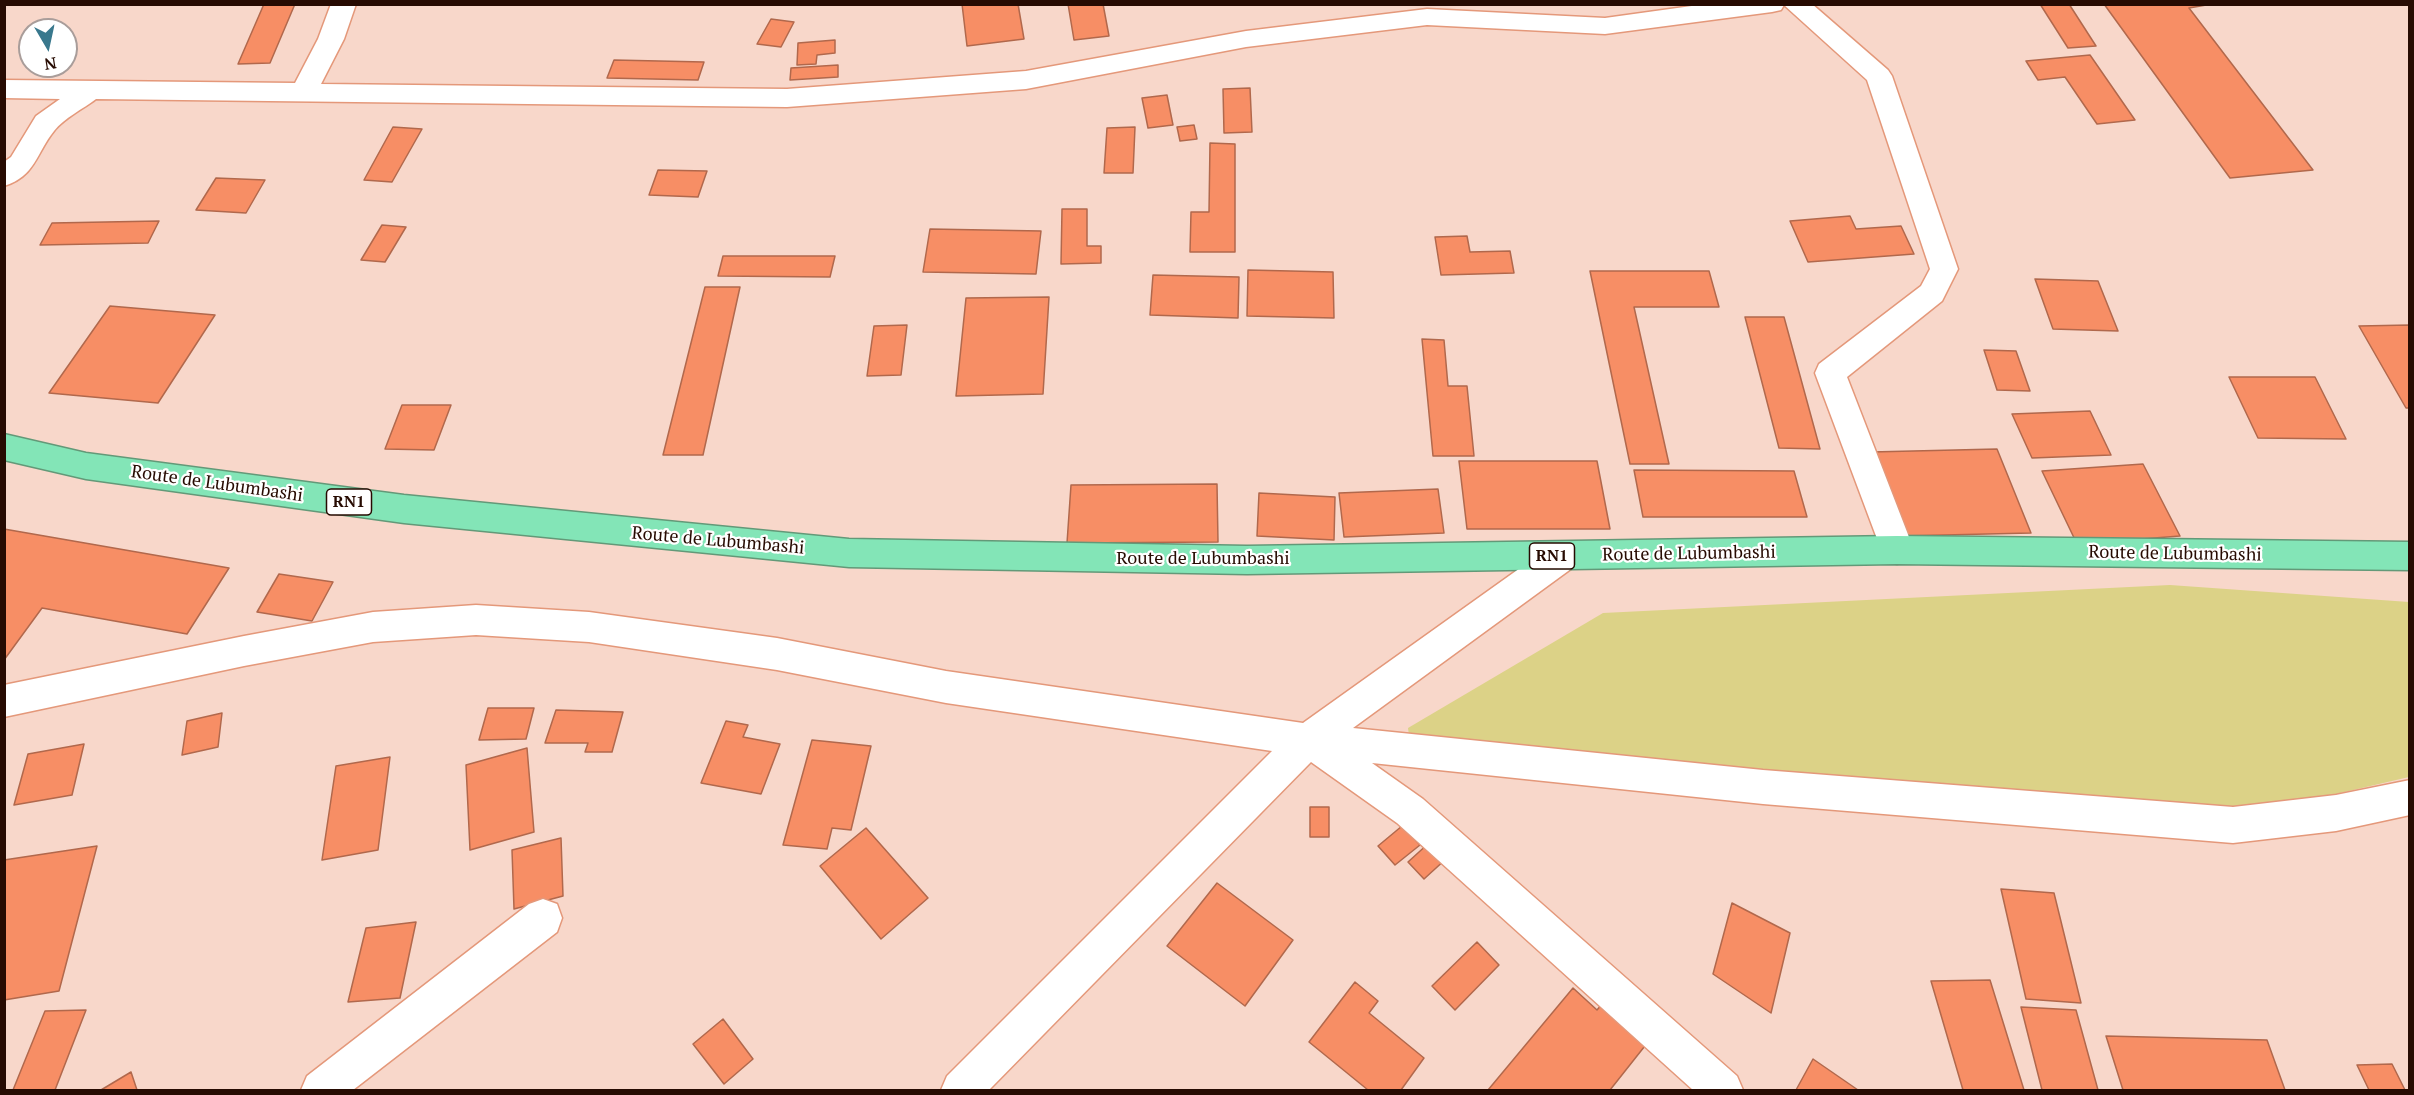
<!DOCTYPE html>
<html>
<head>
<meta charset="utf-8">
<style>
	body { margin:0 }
	#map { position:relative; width:2414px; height:1095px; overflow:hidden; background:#f8d7ca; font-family:"PT Serif",serif }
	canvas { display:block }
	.frame { position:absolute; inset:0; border:6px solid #270b02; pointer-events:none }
	.north { position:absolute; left:18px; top:18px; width:60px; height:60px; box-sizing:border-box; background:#fff; border:2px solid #a99d9a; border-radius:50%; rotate:171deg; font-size:16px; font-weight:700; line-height:24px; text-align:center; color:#270b02 }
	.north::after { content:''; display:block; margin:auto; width:21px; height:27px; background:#39788d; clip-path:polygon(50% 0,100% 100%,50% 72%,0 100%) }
</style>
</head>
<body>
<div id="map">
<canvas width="2414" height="1095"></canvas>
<div class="frame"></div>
<div class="north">N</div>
</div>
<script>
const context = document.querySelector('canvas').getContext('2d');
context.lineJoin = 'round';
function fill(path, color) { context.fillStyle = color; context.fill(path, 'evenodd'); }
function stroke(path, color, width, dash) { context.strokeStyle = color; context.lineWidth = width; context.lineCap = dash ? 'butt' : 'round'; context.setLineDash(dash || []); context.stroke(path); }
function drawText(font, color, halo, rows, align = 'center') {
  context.font = font + ' "PT Serif",serif'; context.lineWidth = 4.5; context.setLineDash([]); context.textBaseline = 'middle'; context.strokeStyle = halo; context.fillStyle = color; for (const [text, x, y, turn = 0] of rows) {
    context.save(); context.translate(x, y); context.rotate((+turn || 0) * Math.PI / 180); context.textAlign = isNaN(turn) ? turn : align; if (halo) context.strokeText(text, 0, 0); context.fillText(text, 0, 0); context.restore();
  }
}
fill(new Path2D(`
	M2170,585L2409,602V777L2336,794L2217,815L1411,750L1408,728L1603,613Z`), '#dcd287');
const building = new Path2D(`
	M264,4H295L270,63L238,64Z
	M962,4H1018L1024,39L967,46Z
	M1068,4H1103L1109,36L1074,40Z
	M2040,4H2069L2096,46L2068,48Z
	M2104,4H2212L2189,8L2313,170L2230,178Z
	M771,19L794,22L781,47L757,44Z
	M835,40V53L817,55L816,64L797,65L798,43Z
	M2090,55L2135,120L2097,124L2065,77L2038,80L2026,61Z
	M614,60L704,62L698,80L607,78Z
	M838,65V77L790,80L791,68Z
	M1250,88L1252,132L1224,133L1223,89Z
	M1167,95L1173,125L1148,128L1142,98Z
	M1194,125L1197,139L1180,141L1177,127Z
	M393,127L422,129L392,182L364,180Z
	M1135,127L1133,173H1104L1107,128Z
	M1210,143L1235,144V252H1190L1191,212H1209Z
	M658,170L707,171L698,197L649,195Z
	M216,178L265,180L246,213L196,210Z
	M1062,209H1087V246H1101V263L1061,264Z
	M1850,216L1856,229L1901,226L1914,254L1808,262L1790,221Z
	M159,221L148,243L40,245L52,223Z
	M382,225L406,227L385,262L361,260Z
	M930,229L1041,231L1036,274L923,272Z
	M1467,236L1470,252L1510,251L1514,273L1441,275L1435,237Z
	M723,256H835L830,277L718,276Z
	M1248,270L1333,272L1334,318L1247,316Z
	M1590,271H1709L1719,307H1634L1669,464H1630Z
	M1153,275L1239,277L1238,318L1150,315Z
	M2035,279L2098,281L2118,331L2053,329Z
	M705,287H740L703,455H663Z
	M1049,297L1043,394L956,396L966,298Z
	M110,306L215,315L158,403L49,393Z
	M1745,317H1784L1820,449L1779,448Z
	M907,325L901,375L867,376L874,326Z
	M2410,325V408H2406L2359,326Z
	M1422,339L1444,340L1448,386H1467L1474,456H1433Z
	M1984,350L2016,351L2030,391L1997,390Z
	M2229,377H2315L2346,439L2258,438Z
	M402,405H451L434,450L385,449Z
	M2090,411L2111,455L2032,458L2012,414Z
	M1997,449L2031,533L1900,536L1871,452Z
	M1459,461H1597L1610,529H1467Z
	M2143,464L2180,536L2077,544L2042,471Z
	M1634,470L1794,471L1807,517H1643Z
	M1217,484L1218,542L1067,543L1071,485Z
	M1438,489L1444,533L1344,537L1339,493Z
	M1259,493L1335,497L1334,540L1257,536Z
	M4,529L229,568L187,634L42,608L4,660Z
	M279,574L333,582L312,621L257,612Z
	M488,708H534L526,739L479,740Z
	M556,710L623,712L612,752H585L588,743H545Z
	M222,713L218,747L182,755L187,721Z
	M726,721L748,725L743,737L780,744L761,794L701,783Z
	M812,740L871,746L851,830L832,828L827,849L783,845Z
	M84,744L72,795L14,805L28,754Z
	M527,748L534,832L470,850L466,765Z
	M390,757L378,850L322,860L336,766Z
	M1310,807H1329V837H1310Z
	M1402,826L1420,845L1395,865L1378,846Z
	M866,828L928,898L881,939L820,866Z
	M561,838L563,896L514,909L512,850Z
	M1430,842L1447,858L1424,879L1408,862Z
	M97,846L59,991L4,1000V860Z
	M1217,883L1293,940L1245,1006L1167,946Z
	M2001,889L2054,893L2081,1003L2026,999Z
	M1732,903L1790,933L1771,1013L1713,974Z
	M416,922L400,998L348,1002L366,928Z
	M1477,942L1499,965L1455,1010L1432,986Z
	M1990,980L2024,1090H1963L1931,981Z
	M1355,982L1378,1001L1369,1013L1424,1058L1401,1090H1368L1309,1042Z
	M1573,988L1597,1010L1607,998L1652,1037L1610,1090H1488Z
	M2021,1007L2076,1010L2098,1090H2042Z
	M86,1010L55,1090H13L45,1011Z
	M723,1019L753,1059L724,1084L693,1044Z
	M2106,1036L2267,1040L2285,1090H2123Z
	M1813,1059L1858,1090H1796Z
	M2392,1064L2405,1090H2369L2357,1065Z
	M131,1072L137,1090H101Z`);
fill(building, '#f78e65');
stroke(building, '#b1684c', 1.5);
const minor = new Path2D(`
	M331,4H356L344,39L321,84L787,89L1026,71L1246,31L1427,9L1605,18L1706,4H1812L1888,70L1892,76L1958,269L1942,301L1847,377L1914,550L1909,560L1897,564L1885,560L1815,373L1819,364L1921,286L1930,269L1867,80L1784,5L1781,10L1772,12L1605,34L1427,25L1246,47L1026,89L787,107L96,99C83,109 64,118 54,131C36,153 36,176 4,186V162L11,157L36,116L60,99L4,98V80L295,83L318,39Z
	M1563,542L1575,546L1580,556L1575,566L1353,728L1763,770L2233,807L2336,795L2410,780V815L2336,831L2233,843L1763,804L1372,763L1423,799L1737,1076L1743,1090H1693L1397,823L1311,762L989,1090H941L947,1076L1272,751L946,703L777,670L589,642L476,635L373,642L244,666L4,717V685L244,636L373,612L476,605L589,612L777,638L946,671L1303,723L1551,546Z
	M543,899L557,904L562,918L557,932L353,1090H301L307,1076L529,904Z`);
const highway = new Path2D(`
	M4,434L86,453L404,495L849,539L1247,546L1897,536L2410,542V570L1897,564L1247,574L849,567L404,523L86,479L4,460Z`);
stroke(minor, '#e4987a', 3);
stroke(highway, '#639978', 3);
fill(minor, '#fff');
fill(highway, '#83e5b7');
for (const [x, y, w] of [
	[349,502,45],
	[1552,556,45]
]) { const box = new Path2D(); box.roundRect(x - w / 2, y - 13, w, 26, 4.5); context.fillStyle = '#fff'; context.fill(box); stroke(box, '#270b02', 1.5); }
drawText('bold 16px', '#270b02', null, [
	["RN1",349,502],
	["RN1",1552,556]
]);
drawText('18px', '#270b02', '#fff', [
	["Route de Lubumbashi",217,484,8],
	["Route de Lubumbashi",718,541,5],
	["Route de Lubumbashi",1689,554,-1],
	["Route de Lubumbashi",2175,554,1],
	["Route de Lubumbashi",1203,559]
]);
</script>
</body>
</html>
